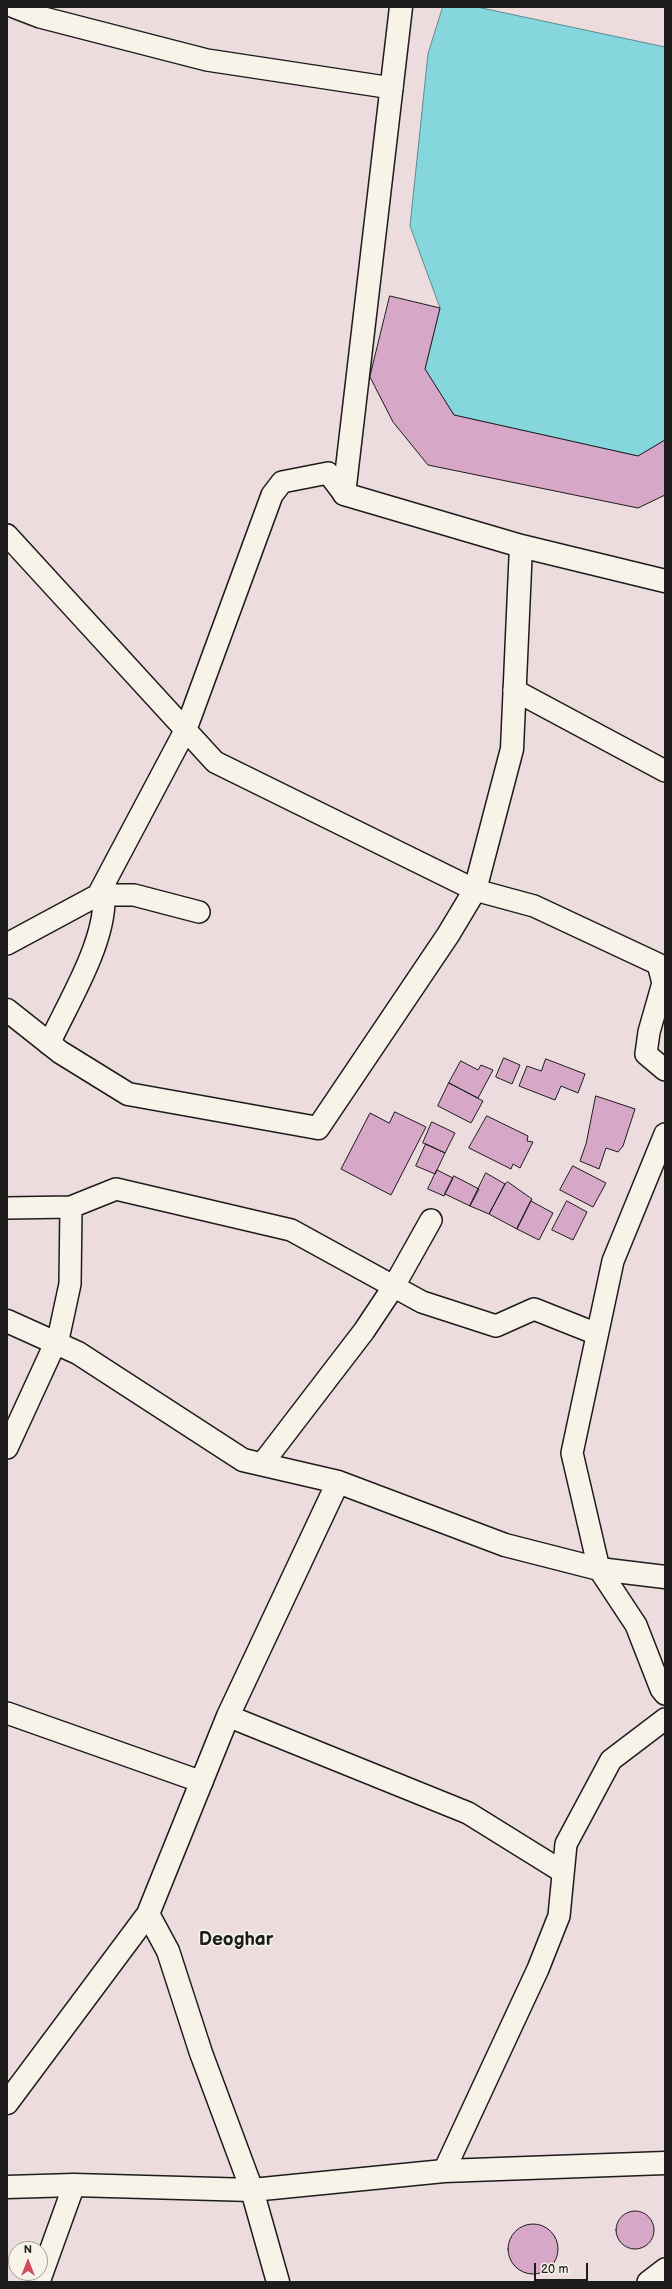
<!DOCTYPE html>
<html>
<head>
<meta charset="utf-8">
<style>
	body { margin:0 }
	#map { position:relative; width:672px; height:2289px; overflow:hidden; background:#eddcde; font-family:"Balsamiq Sans",sans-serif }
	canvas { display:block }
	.frame { position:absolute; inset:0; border:8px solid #1c1c1c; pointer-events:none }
	.north { position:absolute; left:8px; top:2241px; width:40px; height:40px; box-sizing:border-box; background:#f7f3e8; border:1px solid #9f9d96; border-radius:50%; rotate:0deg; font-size:11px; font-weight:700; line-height:16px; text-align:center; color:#1c1c1c }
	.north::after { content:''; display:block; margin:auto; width:14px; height:18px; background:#d1495b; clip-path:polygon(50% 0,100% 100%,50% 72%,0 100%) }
	.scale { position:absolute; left:534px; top:2263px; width:54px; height:18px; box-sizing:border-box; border:2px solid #1c1c1c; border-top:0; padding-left:5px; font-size:12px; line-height:14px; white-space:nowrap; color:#1c1c1c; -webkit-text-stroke:3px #f7f3e8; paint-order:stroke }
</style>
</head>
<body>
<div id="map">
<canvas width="672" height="2289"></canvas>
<div class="frame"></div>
<div class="north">N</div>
<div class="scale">20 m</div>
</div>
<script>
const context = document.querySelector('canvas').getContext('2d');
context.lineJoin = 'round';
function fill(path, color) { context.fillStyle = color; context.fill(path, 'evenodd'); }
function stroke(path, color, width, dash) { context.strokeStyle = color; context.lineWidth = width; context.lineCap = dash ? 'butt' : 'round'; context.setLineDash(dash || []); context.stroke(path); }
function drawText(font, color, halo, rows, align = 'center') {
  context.font = font + ' "Balsamiq Sans",sans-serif'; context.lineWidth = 3; context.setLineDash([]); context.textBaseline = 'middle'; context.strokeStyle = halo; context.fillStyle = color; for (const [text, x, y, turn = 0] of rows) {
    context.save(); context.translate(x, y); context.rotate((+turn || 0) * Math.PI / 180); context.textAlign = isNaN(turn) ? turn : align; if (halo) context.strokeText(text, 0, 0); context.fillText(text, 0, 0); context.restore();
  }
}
const water = new Path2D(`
	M443,7H477L665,47V440L638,456L454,415L425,369L440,308L410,226L428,54Z`);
fill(water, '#85d6dd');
stroke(water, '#5b8c90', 1);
const building = new Path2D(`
	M390,296L440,308L425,369L454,415L638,456L665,440V495L638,508L428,465L393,422L370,377Z
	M504,1058L520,1065L512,1084L496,1077Z
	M546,1059L585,1074L578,1093L561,1086L555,1100L519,1086L527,1066L541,1071Z
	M461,1061L478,1070L481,1065L493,1070L478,1098L449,1083Z
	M449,1083L483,1101L471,1123L438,1106Z
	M596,1096L635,1109L623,1146L618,1152L606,1148L599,1169L580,1161L586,1144Z
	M395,1112L426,1127L391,1195L341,1169L370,1113L389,1123Z
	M487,1116L528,1136L527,1141L533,1142L520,1168L513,1164L511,1169L469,1148Z
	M432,1122L455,1133L445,1153L423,1143Z
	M426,1144L445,1153L435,1174L416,1166Z
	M573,1166L606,1183L593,1207L560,1190Z
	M437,1170L453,1178L444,1196L428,1189Z
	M486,1173L505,1184L489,1214L470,1206Z
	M454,1176L479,1189L470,1206L445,1194Z
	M508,1182L532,1199L517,1229L489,1214L505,1184Z
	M531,1201L553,1213L539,1240L517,1229Z
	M567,1201L587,1212L573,1240L552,1230Z
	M616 2230a19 19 0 1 1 38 0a19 19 0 1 1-38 0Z
	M508 2249a25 25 0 1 1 50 0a25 25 0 1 1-50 0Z`);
fill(building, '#d6a7c7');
stroke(building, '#1c1c1c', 1);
const street = new Path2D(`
	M14,7L40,17L207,60L392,88
	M7,535L215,762L475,890L534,906L658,964L663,983L649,1032L646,1054L665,1070
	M514,690L665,771
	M7,944L98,895H134L199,912
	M49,1044C68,1003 104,945 104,900L98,895L186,729L272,495L282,482L328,473L344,494
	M665,1134L613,1261L572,1453L599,1569L636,1625L661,1689L665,1694
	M7,1208L71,1207L116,1189L291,1230L422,1302L496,1326L534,1309L597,1334
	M7,1448L59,1335L70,1284L71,1207
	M262,1464L364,1331L394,1286L431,1220
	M7,1713L202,1782
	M228,1716L468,1813L563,1872
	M444,2171L538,1969L559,1916L566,1844L611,1760L665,1719
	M39,2282L74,2185
	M648,2282L665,2269`);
const secondary = new Path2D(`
	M401,7L344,494L521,546L665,581
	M7,1010L60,1052L128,1094L318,1128L448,935L475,890L512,749L521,546
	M7,1321L78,1353L243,1460L338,1482L505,1545L599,1569L665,1577
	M148,1914L168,1951L201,2053L252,2190
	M7,2103L148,1914L228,1716L338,1482`);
const primary = new Path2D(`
	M252,2190L278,2282`);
const highway = new Path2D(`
	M7,2187L74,2185L252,2190L444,2171L665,2163`);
stroke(street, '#1c1c1c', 24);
stroke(secondary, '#1c1c1c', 25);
stroke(primary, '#1c1c1c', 25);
stroke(highway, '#1c1c1c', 25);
stroke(street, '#f7f3e8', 21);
stroke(secondary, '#f7f3e8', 22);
stroke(primary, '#f7f3e8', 22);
stroke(highway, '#f7f3e8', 22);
drawText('bold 19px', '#1c1c1c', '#f7f3e8', [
	["Deoghar",236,1940]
]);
</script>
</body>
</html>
